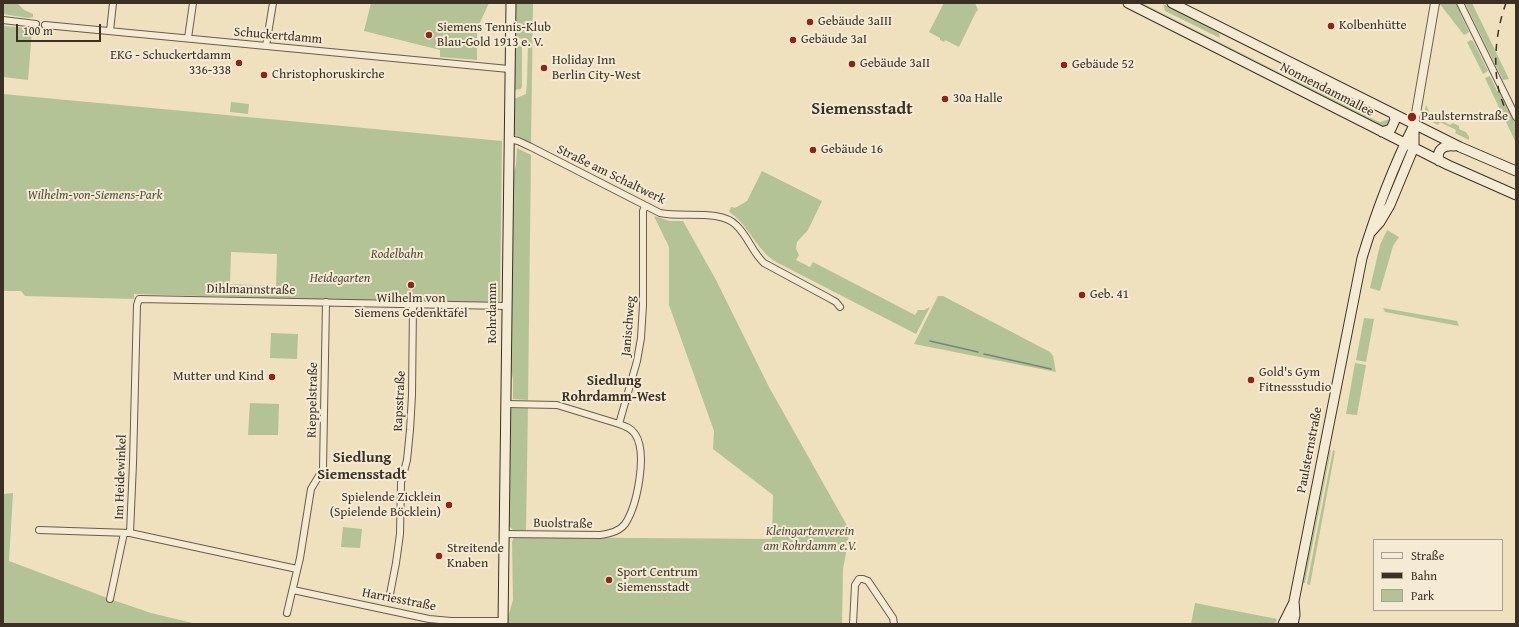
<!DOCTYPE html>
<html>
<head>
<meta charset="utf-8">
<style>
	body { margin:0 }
	#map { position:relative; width:1519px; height:627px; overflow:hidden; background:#efe0be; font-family:"Gentium Book Plus",serif }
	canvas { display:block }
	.frame { position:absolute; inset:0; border:4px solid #3c3025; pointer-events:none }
	.legend { position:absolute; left:1373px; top:539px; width:130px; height:72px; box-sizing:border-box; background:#f5ebd5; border:1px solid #aba08f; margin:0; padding:5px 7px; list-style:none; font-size:12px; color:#3c3025 }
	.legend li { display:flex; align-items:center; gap:8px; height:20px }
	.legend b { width:20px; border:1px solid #aba08f }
	.scale { position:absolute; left:16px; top:24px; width:85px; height:18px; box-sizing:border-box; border:2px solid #3c3025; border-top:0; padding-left:5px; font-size:12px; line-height:14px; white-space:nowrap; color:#3c3025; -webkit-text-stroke:3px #f5ebd5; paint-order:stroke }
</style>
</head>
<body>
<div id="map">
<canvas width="1519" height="627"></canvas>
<div class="frame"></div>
<ul class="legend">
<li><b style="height:5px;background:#f5ebd5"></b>Straße</li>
<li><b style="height:5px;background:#3c3025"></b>Bahn</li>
<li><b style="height:11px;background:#b4c395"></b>Park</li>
</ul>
<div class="scale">100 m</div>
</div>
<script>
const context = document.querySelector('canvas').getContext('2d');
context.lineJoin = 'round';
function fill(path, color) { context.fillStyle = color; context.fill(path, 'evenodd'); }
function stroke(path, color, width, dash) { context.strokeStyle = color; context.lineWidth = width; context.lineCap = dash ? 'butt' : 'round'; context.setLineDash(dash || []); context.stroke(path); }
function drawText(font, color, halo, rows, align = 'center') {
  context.font = font + ' "Gentium Book Plus",serif'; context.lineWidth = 4; context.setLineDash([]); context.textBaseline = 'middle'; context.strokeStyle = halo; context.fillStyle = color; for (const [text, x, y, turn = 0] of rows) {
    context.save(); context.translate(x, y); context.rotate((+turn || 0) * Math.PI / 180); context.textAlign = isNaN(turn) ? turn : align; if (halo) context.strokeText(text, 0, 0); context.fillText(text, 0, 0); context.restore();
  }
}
fill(new Path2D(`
	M3,3H17L24,10L33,14V17L28,18L3,14Z
	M371,3H489L477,29V60L440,57V50L364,31Z
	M515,3H533L531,143L514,135V99L526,94L527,83L528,44L524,40L515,36Z
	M944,3H975L978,10L976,12L959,47L945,40L944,42L940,40V38L929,32Z
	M1139,3H1142L1282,74V75Z
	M1439,3H1458L1461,9L1460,13L1469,32L1464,35Z
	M1465,3H1472L1509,79L1503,80Z
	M1163,4L1219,33L1220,38L1165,11Z
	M3,26L31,28L32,30L28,80L3,77Z
	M1471,40L1473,41L1488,71L1483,74L1467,42Z
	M517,44L522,47V86L521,89L514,90L515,45Z
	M1490,76L1497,91L1501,94L1516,124V143L1485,78Z
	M1291,78L1377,121L1380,122L1390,119L1391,121L1385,127L1381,125L1290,80Z
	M3,94L502,141L500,305L134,294V299L25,296L21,291H3ZM231,252L277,254L276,286L230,284Z
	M231,102L249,104L248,114L230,112Z
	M1426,105L1430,114L1450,125L1453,123L1459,126V129L1466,132L1469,137V140L1455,133L1456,130L1440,122L1438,125C1427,119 1423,118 1426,105Z
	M517,148L531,155L528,400L513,399V379L510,365L513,177L516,165Z
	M762,171L822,201L808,230L797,242L796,249L799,255L796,260L810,267L813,262L915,315L918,310H924L930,307L916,334L776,262C772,259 767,256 764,252C751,238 745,222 729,212L731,207L735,208L747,201Z
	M654,216L670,221H683L716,280L769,387L849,529L848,542L843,569L842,624H508V617L513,600L512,542L514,537L772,539L773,495L713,449L714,431L669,305V247Z
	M1387,230L1399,237L1393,246L1380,291L1370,288L1380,245Z
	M938,296H943L1050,352L1053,356L1056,372L914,344Z
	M1383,308L1457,321L1459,326L1385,312Z
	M1364,318L1374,319L1366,362L1356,360Z
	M271,333L298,334L297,359L270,358Z
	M1355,363L1366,365L1357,415L1346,414Z
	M250,403L279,404L278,435H248Z
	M512,407H528L526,530H513L509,526L510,410H511Z
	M1330,450H1331L1305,583H1303Z
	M1333,450L1335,451L1310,585L1307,584Z
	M13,493L9,561L110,599L151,613L197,624H3V494Z
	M343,527L362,529L360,548L341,547Z
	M1195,603L1277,619L1275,624H1191Z`), '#b4c395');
stroke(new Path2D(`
	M930,341L978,352
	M984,354L1051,369`), '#76837e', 1.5);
stroke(new Path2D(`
	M388,603L390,594`), '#cbbd9f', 6, [6, 3]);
const minor = new Path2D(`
	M1460,3L1516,117
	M3,20L36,24
	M45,25L509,69
	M110,31L113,3
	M188,38L193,3
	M266,46L273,3
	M509,139L518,141L531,147L660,213C683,218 720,209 736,225C748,236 752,252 764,263L827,297L836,302L840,307
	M619,424L637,361L641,338L643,305V211L645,206
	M39,530L130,533L297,569
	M130,533L133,463L137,305L139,299L506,306
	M504,534L600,535C608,534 619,532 625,524C637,506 648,453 635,434C631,428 625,426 619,424L557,405L506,404
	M293,590L429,619L451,621H503
	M390,594L396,563L400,534L401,483L407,460L410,430L412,395L413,304
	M110,599L124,533
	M287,613L300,558L311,489L323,469L326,302
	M853,624L855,585L859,579H863L868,581L893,618L894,624`);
const tertiary = new Path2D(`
	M1414,125L1435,3`);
const secondary = new Path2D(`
	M1128,3L1448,165L1516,195
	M1172,3L1460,147L1516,171
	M1382,132L1391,129L1395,120L1394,115
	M1439,161C1436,149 1444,145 1454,146
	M1371,232L1380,222L1390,205L1414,147V126
	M503,624L511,3
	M1283,624L1293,604
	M1293,624L1295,615L1294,601L1362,258C1376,212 1393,167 1414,125`);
stroke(minor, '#695c4b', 8);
stroke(tertiary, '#695c4b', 10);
stroke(secondary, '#3c3025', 11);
stroke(minor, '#f5ebd5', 6);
stroke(tertiary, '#f5ebd5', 8);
stroke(secondary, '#f5ebd5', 9);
stroke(new Path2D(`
	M1506,3C1496,30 1492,66 1500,95C1502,101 1505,108 1507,115`), '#3c3025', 1.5, [7, 7]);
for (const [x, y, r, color] of [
	[810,22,4,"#8f2418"],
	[1331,26,4,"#8f2418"],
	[429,35,4,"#8f2418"],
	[793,40,4,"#8f2418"],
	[239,63,4,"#8f2418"],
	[852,64,4,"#8f2418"],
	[1064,65,4,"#8f2418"],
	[544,68,4,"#8f2418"],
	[264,75,4,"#8f2418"],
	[945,99,4,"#8f2418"],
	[1412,117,5,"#8f2418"],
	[813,150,4,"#8f2418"],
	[411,285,4,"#8f2418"],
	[1082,295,4,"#8f2418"],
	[272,377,4,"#8f2418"],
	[1251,380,4,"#8f2418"],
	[449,505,4,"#8f2418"],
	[439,556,4,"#8f2418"],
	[609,580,4,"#8f2418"]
]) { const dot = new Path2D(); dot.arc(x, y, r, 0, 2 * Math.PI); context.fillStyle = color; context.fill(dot); stroke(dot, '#f5ebd5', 1.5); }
drawText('13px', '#3c3025', '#f5ebd5', [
	["Gebäude 3aIII",818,22],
	["Kolbenhütte",1339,26],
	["Siemens Tennis-Klub",437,28],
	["Blau-Gold 1913 e. V.",437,43],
	["Gebäude 3aI",801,40],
	["EKG - Schuckertdamm",231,56,"right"],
	["336-338",231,71,"right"],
	["Holiday Inn",552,61],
	["Berlin City-West",552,76],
	["Gebäude 3aII",860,64],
	["Gebäude 52",1072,65],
	["Christophoruskirche",272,75],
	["30a Halle",953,99],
	["Paulsternstraße",1421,117],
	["Gebäude 16",821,150],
	["Geb. 41",1090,295],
	["Wilhelm von",411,299,"center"],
	["Siemens Gedenktafel",411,314,"center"],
	["Gold's Gym",1259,373],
	["Fitnessstudio",1259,388],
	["Mutter und Kind",264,377,"right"],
	["Spielende Zicklein",441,498,"right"],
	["(Spielende Böcklein)",441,513,"right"],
	["Streitende",447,549],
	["Knaben",447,564],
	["Sport Centrum",617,573],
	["Siemensstadt",617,588]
], 'left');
drawText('13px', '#3c3025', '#f5ebd5', [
	["Schuckertdamm",278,36,5],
	["Nonnendammallee",1327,90,27],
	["Straße am Schaltwerk",611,175,26],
	["Dihlmannstraße",251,290,1],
	["Rohrdamm",493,313,-90],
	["Janischweg",629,326,-85],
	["Rieppelstraße",313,400,-89],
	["Rapsstraße",400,401,-87],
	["Paulsternstraße",1310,450,-79],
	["Im Heidewinkel",121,477,-88],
	["Buolstraße",563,524,1],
	["Harriesstraße",399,600,11]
]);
drawText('italic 13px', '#544d3b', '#f5ebd5', [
	["Wilhelm-von-Siemens-Park",95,196],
	["Rodelbahn",397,255],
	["Heidegarten",340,279],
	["Kleingartenverein",810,532],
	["am Rohrdamm e.V.",810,547]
]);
drawText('bold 14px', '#3c3025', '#f5ebd5', [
	["Siedlung",614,381],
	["Rohrdamm-West",614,397]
]);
drawText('bold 15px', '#3c3025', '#f5ebd5', [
	["Siedlung",362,458],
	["Siemensstadt",362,475]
]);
drawText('bold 17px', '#3c3025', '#f5ebd5', [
	["Siemensstadt",862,110]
]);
</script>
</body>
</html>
